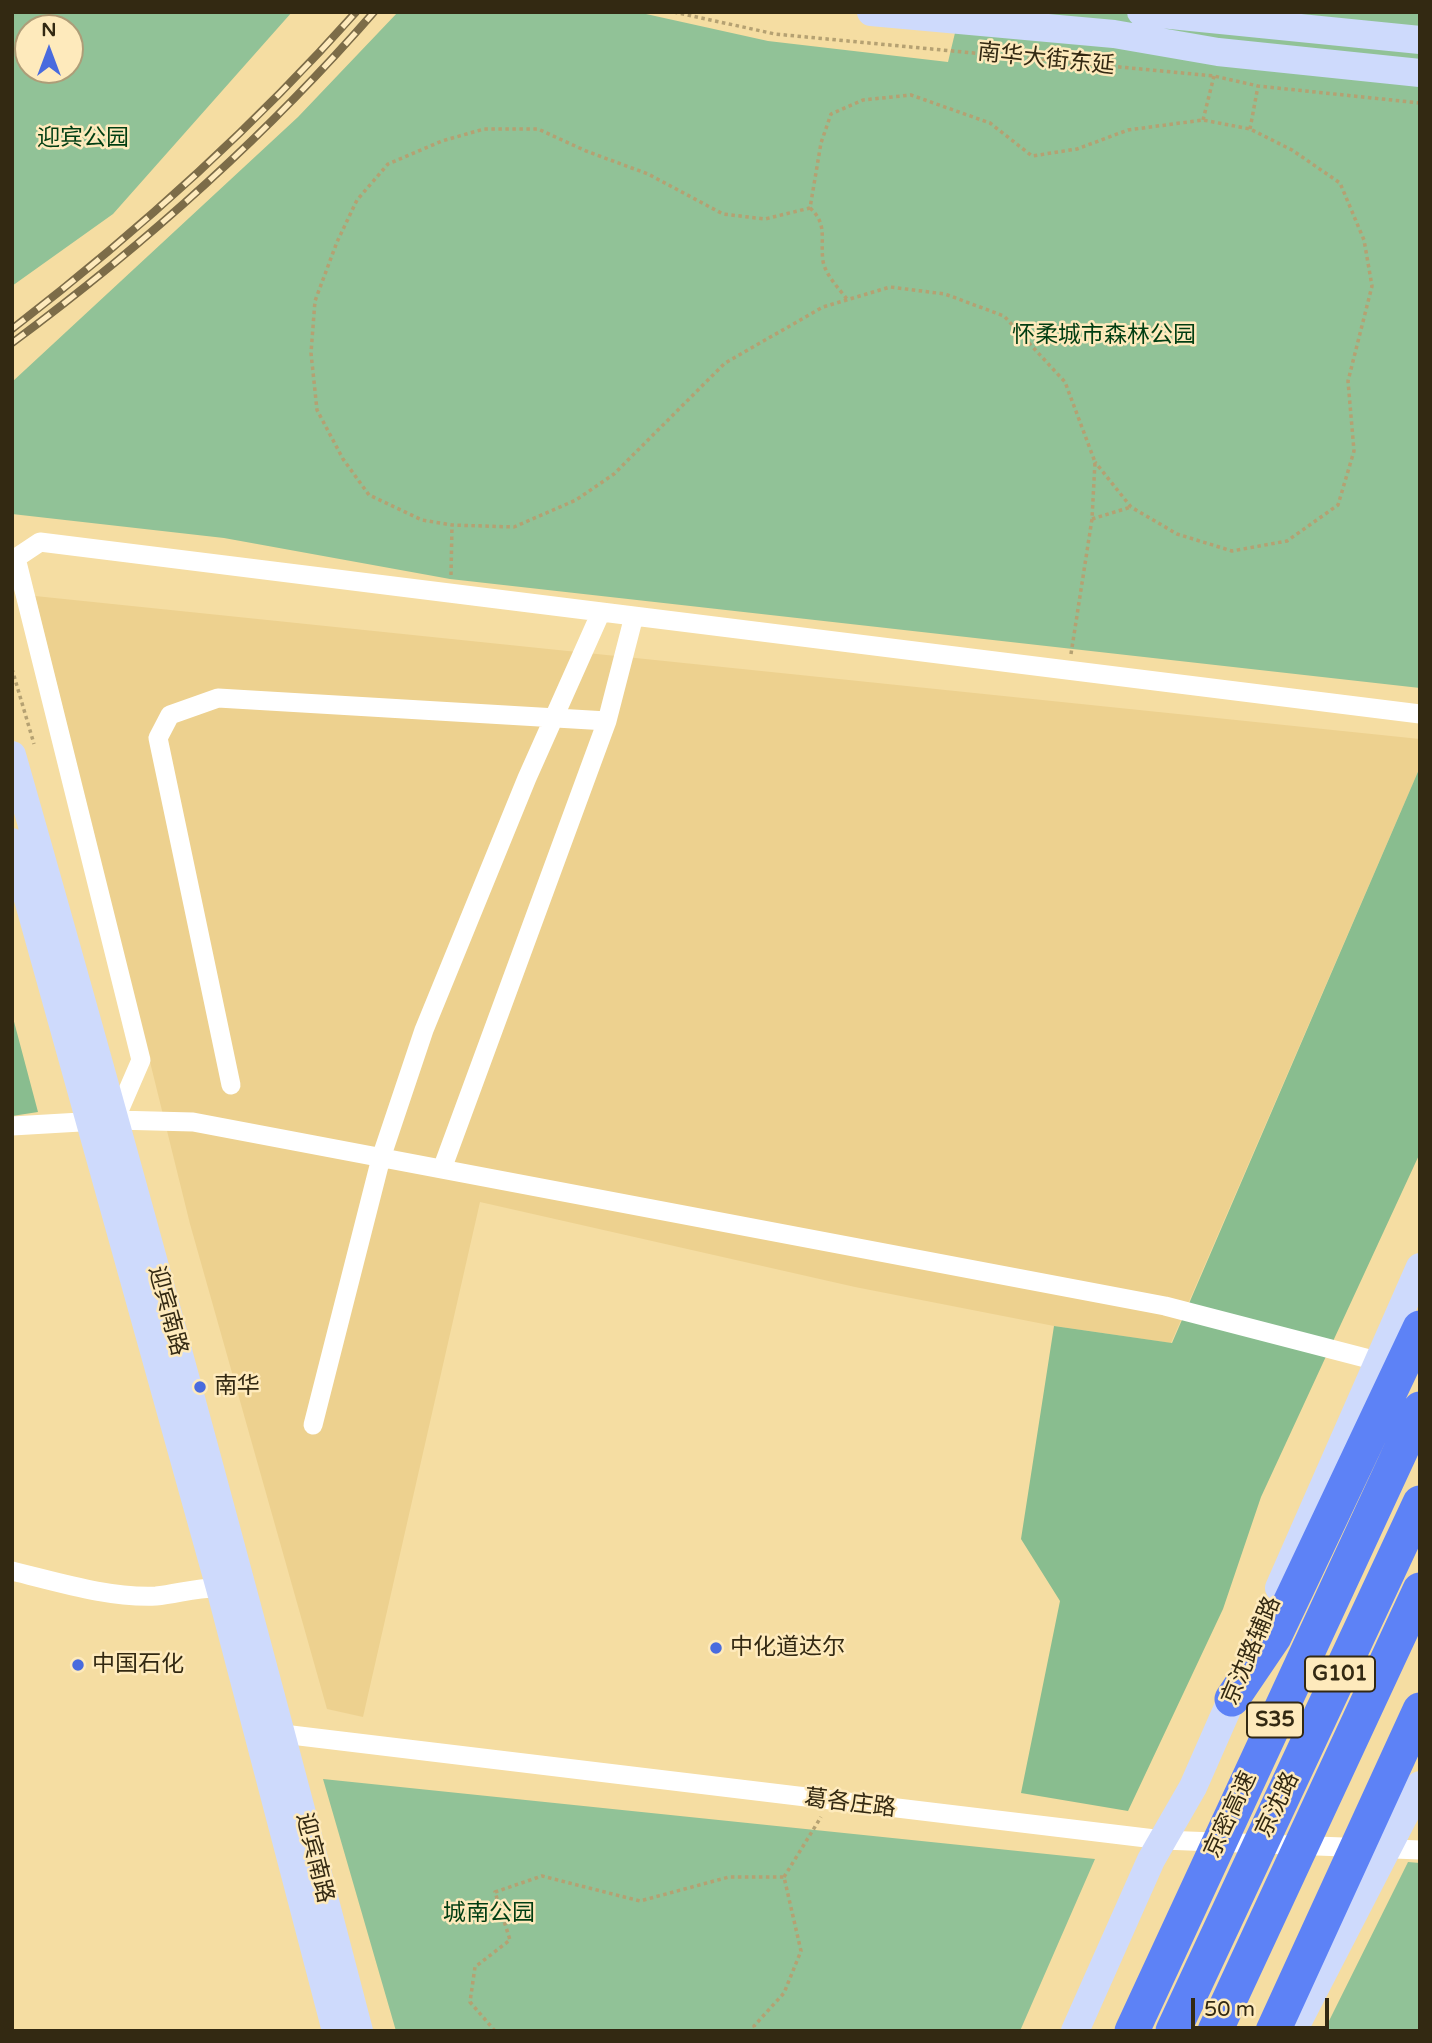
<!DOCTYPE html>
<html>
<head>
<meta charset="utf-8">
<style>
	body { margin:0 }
	#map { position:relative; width:1432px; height:2043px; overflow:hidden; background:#f5dda2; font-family:"Varela Round",sans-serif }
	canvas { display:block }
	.frame { position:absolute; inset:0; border:14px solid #332912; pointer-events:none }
	.north { position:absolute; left:14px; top:14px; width:70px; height:70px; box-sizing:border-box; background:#feeabc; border:2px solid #ad9d78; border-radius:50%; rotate:0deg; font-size:19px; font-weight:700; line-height:28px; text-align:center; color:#332912 }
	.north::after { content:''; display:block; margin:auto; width:24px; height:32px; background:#496bde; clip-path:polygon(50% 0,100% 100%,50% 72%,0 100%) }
	.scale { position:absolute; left:1191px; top:1998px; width:138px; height:32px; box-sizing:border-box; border:4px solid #332912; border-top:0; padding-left:9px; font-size:21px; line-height:24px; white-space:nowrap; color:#332912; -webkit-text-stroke:5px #feeabc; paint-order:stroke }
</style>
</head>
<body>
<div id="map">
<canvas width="1432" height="2043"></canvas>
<div class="frame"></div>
<div class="north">N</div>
<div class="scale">50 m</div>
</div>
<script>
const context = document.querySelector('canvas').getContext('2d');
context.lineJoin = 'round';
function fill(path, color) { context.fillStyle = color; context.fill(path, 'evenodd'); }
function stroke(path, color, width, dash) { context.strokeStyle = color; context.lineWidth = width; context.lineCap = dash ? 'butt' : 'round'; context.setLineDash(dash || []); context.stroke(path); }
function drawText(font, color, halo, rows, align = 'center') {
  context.font = font + ' "Varela Round","Noto Sans SC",sans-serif'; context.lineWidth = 5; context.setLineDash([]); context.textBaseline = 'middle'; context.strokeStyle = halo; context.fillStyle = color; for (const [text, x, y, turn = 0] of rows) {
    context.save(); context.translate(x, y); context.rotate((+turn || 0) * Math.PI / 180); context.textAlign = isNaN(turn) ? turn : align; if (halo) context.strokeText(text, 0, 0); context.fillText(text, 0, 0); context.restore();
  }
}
fill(new Path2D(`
	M35,596L1420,739V767L1171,1343L1054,1326L855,1287L480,1202L363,1717L327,1709L190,1224Z`), '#edd18f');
fill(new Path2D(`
	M12,12H292L113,214L12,286ZM28,28H70V70H28Z
	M398,12H637L768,41L948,62L960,12H1420V688L450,579L224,538L12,514V382L298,117Z
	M323,1779L1095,1859L1020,2031H396Z
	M1408,1862L1420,1863V2031H1324Z`), '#91c297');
fill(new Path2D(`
	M1420,767V1153L1261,1497L1223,1609L1128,1811L1021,1793L1060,1601L1021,1539L1054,1326L1172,1343Z
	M12,1014L38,1112L12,1116Z`), '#89bd8f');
stroke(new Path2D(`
	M674,12L775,34L1214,76L1258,86L1420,103
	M1203,120L1214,76
	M1250,129L1258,86
	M810,208C828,224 820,239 823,261C825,274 839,289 847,299
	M1092,519L1131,507
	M451,575L452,525
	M1071,654L1092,519L1095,462L1065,382L1004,316L945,294L890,287L823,307L725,363L614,474L576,500L514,527L452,525L422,520L369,495L343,459L317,410L311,353L315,301L337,242L357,200L388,164L442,141L484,129H538L586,151L648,174L723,214L765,219L810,208L821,143L831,114L863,100L911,95L990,123L1032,156L1077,149L1128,130L1203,120L1250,129L1292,150L1340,183L1364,240L1372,286L1348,381L1354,451L1338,505L1287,541L1232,551L1177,534L1131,507L1095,462
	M12,669L34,744
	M784,1877L821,1817
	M495,2031L470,2002L475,1967L510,1940L495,1892L542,1876L640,1901L729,1877H784L801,1951L784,1993L754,2026L756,2031`), '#b5a172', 3.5, [3.5, 3.5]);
stroke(new Path2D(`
	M231,1085L158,738L170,715L218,698L607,721
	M115,1120L141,1060L16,558L40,542L1420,714
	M12,1126L115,1120L193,1122L1165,1306L1377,1361
	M442,1169L607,721L634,616
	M313,1425L381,1158L424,1030L527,778L601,612
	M12,1571C58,1582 108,1598 156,1596C178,1594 197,1587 220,1588
	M283,1734L1163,1840L1420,1850`), '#fff', 19);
stroke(new Path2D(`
	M871,12L1114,34L1218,52L1420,73
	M1141,12L1420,40
	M12,755C133,1179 248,1604 359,2031
	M12,842L220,1588L336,2031
	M1279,1588L1420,1267
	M1075,2031L1151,1860L1193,1787L1240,1680
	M1293,2031L1420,1785`), '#cedafc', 28);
stroke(new Path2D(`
	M1232,1699L1274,1637L1420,1328
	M1132,2031L1420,1409
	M1173,2031L1420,1503
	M1215,2031L1420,1590
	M1273,2031L1420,1710`), '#5d82f6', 35);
const rail = new Path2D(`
	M12,329C136,233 252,129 356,12
	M12,343C144,245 266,136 374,12`);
stroke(rail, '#7c6c48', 8);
stroke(rail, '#feeabc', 5, [16]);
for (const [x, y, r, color] of [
	[200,1387,7,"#496bde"],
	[716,1648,7,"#496bde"],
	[78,1665,7,"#496bde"]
]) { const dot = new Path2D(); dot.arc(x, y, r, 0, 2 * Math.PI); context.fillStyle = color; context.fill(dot); stroke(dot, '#feeabc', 2.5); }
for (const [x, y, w] of [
	[1340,1674,70],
	[1275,1720,56]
]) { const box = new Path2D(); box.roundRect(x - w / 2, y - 17.5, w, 35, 5); context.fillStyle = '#feeabc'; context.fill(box); stroke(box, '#332912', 2); }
drawText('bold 21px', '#332912', null, [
	["G101",1340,1674],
	["S35",1275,1720]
]);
drawText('23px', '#332912', '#feeabc', [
	["南华大街东延",1046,60,6],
	["迎宾南路",167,1311,75],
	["京沈路辅路",1252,1651,-67],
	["葛各庄路",850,1804,7],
	["京沈路",1278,1805,-64],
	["京密高速",1231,1815,-65],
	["迎宾南路",314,1858,76]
]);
drawText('23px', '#003d12', '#feeabc', [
	["迎宾公园",83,139],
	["怀柔城市森林公园",1104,336],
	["城南公园",489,1914]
]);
drawText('23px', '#332912', '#feeabc', [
	["南华",214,1387],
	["中化道达尔",730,1648],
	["中国石化",92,1665]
], 'left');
</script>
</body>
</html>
